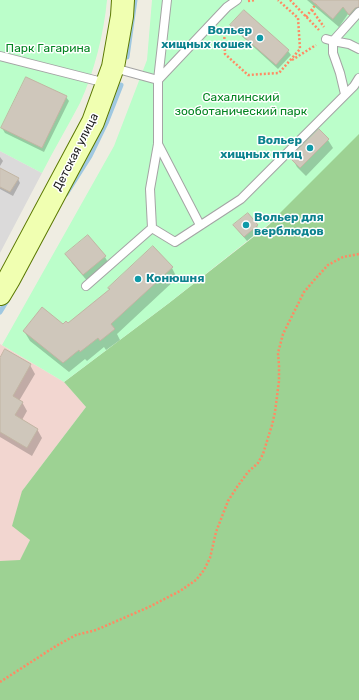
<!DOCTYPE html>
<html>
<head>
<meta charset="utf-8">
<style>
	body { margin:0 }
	canvas { display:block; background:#efede2 }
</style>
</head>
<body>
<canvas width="359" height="700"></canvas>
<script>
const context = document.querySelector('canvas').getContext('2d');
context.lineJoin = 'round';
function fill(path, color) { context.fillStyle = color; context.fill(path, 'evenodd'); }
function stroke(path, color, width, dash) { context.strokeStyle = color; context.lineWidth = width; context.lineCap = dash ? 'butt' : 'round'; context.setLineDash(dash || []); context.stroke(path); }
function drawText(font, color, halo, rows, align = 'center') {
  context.font = font + ' Rubik,sans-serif'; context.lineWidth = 3; context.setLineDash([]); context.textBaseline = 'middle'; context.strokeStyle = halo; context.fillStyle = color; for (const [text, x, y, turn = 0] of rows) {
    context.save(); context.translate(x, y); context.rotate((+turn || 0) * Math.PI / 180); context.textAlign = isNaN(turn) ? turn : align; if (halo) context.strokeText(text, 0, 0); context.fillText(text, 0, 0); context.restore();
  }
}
fill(new Path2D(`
	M0,151L42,173L0,253Z`), '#dbdada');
fill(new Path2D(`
	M0,344L64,382L86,407L22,491L30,540L20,561H0Z`), '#f2d6d0');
fill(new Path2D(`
	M359,86V700H0V561L20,560L30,540L12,526L22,491L86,407L64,382L169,303L270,224Z`), '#9dd293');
fill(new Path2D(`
	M0,0H107C104,33 94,73 80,103C68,126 54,149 42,173L0,151Z
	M152,0H359V134L270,223L169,303L64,382L2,345L114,146L147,60Z`), '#bbfeca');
fill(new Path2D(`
	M307,0H359V18L355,23L348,14L339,27Z
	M244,11L288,51L291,55L278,69L234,29L231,25Z
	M27,78L66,97L69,101L44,152L5,133L2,128Z
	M328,140L333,148L306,176L297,167L292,158Z
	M0,157L3,161L0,166Z
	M0,169L18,179L20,183L13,196L0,189Z
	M248,214L260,230L247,241L237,229Z
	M88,237L105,257L110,266L89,283L72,263L67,254Z
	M172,268L177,278L117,334L120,340L106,350L104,347L87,361L85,359L69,372L30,341L24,331L68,325Z
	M0,360L30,365L35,374L19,401L22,402L27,411L22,420L37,429L42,438L32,456L0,437Z`), '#0003');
stroke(new Path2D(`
	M127,57L135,0
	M66,194L90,156L106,123L121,85
	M0,312L8,299`), '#9fc8e1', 5);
const building = new Path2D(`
	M311,0H359V7L355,8L349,15L343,7L333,19Z
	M244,10L289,50L276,65L230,25Z
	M26,77L67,96L42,148L1,128Z
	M319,129L329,139L300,168L290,158Z
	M0,168L19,178L10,192L0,187Z
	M248,213L258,225L244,237L233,225Z
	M88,235L106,256L83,275L65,254Z
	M153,246L173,267L111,324L115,329L100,341L98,338L80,352L79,350L63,363L23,331L42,307L63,324L66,321L68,323L110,289L108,288Z
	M5,349L31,364L13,396L23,402L15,415L38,429L27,448L0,432V358Z`);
fill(building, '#cfc7bb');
stroke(building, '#c2b5a3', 1);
const lane = new Path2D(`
	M326,39L333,41L359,12
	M0,56L106,83
	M114,68L158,80
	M158,80L227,7L237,0
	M345,94L340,73L333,53V41L349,44L359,49
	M158,144L200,225
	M152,228L175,242L241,199L354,86L359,78
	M86,286L152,228L150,189L158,144V80L167,0`);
const secondary = new Path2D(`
	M0,294L9,279L93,122L113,67L122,16L123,0`);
stroke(lane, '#a4a4a4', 10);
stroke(secondary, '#5a7800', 24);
stroke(new Path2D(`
	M290,0L319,30
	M248,1L255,0
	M312,10L324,27
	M306,17L316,4
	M224,29L225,54L248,75L279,73L300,49L298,18L278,0
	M292,60L316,45
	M0,682L56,646L76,635L96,630L149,607L180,591L196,580L204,570L210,558L216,532L228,501L237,487L248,472L258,463L263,454L272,425L275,412L279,381V365L278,353L283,334L304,292L316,278L328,265L343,257L359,254`), '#ff8a63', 2.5, [2, 2]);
stroke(lane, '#fff', 8);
stroke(secondary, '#f0ffb1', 22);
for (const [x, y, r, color] of [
	[260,38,4,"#0f9aa8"],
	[310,148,4,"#0f9aa8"],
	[246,225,4,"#0f9aa8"],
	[138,279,4,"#0f9aa8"]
]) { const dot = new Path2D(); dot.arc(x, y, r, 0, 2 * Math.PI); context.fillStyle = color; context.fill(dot); stroke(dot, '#fff', 1.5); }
drawText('bold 12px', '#0d838f', '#fff', [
	["Вольер",252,31],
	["хищных кошек",252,45],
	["Вольер",302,141],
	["хищных птиц",302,155],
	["Вольер для",254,218,"left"],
	["верблюдов",254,232,"left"],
	["Конюшня",146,279,"left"]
], 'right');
drawText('12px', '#028420', '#fff', [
	["Парк Гагарина",48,49],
	["Сахалинский",241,98],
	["зооботанический парк",241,112]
]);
drawText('12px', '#1d1d1d', '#fff', [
	["Детская улица",76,152,-63]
]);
</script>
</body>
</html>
